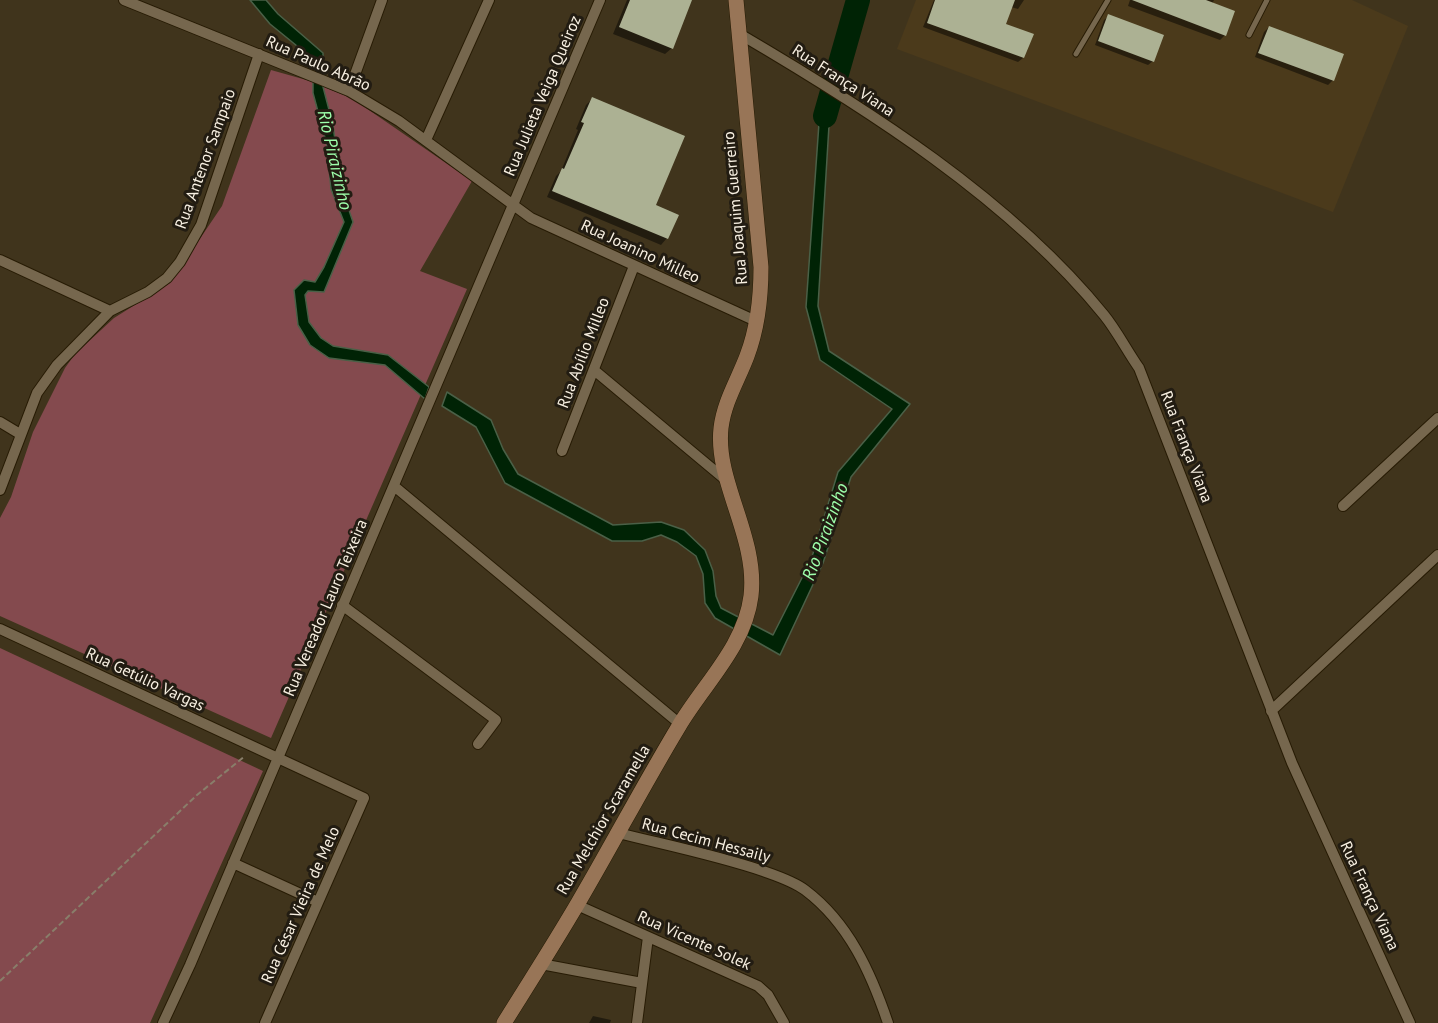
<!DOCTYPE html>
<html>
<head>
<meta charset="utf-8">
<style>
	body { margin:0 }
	canvas { display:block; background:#40341c }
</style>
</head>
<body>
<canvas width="1438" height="1023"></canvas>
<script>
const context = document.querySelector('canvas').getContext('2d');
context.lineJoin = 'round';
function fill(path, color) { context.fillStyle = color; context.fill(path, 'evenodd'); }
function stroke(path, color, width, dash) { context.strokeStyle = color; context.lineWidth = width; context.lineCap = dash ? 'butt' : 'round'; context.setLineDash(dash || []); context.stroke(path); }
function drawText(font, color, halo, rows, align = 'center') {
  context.font = font + ' "PT Sans",sans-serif'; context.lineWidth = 6; context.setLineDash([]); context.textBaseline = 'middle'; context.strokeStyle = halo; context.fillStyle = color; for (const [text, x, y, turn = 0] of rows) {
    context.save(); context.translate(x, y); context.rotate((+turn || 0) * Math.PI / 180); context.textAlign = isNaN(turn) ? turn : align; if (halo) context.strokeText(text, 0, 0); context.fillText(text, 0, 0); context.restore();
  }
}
fill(new Path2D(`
	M916,0H1352L1408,26L1333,212L897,49Z`), '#4b3a1b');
fill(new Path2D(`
	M271,70L310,81L353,99L472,181L420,271L467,289L271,738L0,616V518L11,497L33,432L65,368L75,354L114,318L170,283L222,206Z
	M0,648L263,771L150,1023H0Z`), '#844a4e');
const water = new Path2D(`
	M250,0H266L278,14L323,53V69L312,66L313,59L270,24Z
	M849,0H866L844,81L827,70Z
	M313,79L322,83L333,125L341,187L353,222L324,292L308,291L305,295L309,322L321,338L333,346L388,355L429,387L425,399L385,365L329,358L310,345L298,325L294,290L304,280L315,282L324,267L344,222L331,189L327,145L313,93Z
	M827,88L836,92L830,109L818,306L829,351L910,404L851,477L823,563L780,655L715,618L705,603L703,574L696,556L677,542L661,535L642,541H612L505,483L476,427L442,406L447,392L491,420L503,449L518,474L613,525L661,522L684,530L705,550L713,571L716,596L721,608L773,635L811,560L838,472L892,409L820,360L806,307L820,109Z`);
fill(water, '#002305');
stroke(water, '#4a6047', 1.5);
fill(new Path2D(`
	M627,0H688L672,48L665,54L613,34Z
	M934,0H1024L1018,9L1011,7L1005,24L1023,58L1018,62L923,27Z
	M1130,0H1214L1212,4L1225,35L1220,40L1128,6Z
	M1109,16L1153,61L1148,65L1095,45L1104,20Z
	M1269,27L1333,80L1328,85L1255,57L1264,32Z
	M592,99L654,206L667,238L661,245L547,197L556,176L561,171L578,130L576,129L586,105Z
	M593,1016L611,1020L610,1023H589Z`), '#0007');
stroke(new Path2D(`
	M825,116L858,0`), '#002305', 24);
fill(new Path2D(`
	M630,0H692L673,49L619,27Z
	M935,0H1015L1006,24L1034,34L1024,58L927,23Z
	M1132,0H1206L1235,11L1226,36Z
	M1108,14L1164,35L1154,62L1098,41Z
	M1269,26L1344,54L1334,81L1258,53Z
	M592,97L685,136L656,205L679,215L668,239L552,191L562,168L564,169L584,123L581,122Z`), '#acb193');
const lane = new Path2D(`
	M1249,35L1267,0
	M1076,54L1108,0`);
const street = new Path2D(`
	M124,0L349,91L399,121L531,218L758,322
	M738,33C866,108 1010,199 1104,315C1117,331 1127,351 1139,368L1292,763L1410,1023
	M349,91L382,0
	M426,140L489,0
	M0,260L110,311
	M594,370L727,481
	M0,422L20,434
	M562,451L634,266
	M394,486L680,724
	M0,490L37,393L57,365L110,311L148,292L167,278L180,262L201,225L259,54
	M1343,506L1438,418
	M342,605L496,720L478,744
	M0,629L364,798L265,1023
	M1271,711L1438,555
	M618,833C666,845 716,855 763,871C777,876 793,881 805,890C849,923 871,973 888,1023
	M233,863L318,902
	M577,905L758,986L768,995L784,1023
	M541,964L642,983
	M163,1023L190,965L600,0
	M637,1023L648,937`);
const secondary = new Path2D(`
	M504,1023C529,983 554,944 578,903C612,845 644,784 679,726C703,685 745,646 751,596C758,537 715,482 721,428C724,402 738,380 747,356C758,327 761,298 761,267L736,0`);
stroke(lane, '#271b04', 7);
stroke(street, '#271b04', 12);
stroke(secondary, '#271b04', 16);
stroke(new Path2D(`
	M0,981L197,795L245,756`), '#897e6a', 2, [6, 3]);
stroke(lane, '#76674e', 5);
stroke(street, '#76674e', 10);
stroke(secondary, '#987557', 15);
drawText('16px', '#f8f0e2', '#221c12', [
	["Rua Paulo Abrão",318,64,24],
	["Rua França Viana",843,81,33],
	["Rua Julieta Veiga Queiroz",543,96,-67],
	["Rua Antenor Sampaio",206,159,-70],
	["Rua Joaquim Guerreiro",736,208,-95],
	["Rua Joanino Milleo",640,252,25],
	["Rua Abílio Milleo",584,353,-69],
	["Rua França Viana",1186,447,69],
	["Rua Vereador Lauro Teixeira",326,608,-67],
	["Rua Getúlio Vargas",145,680,25],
	["Rua Melchior Scaramella",604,820,-60],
	["Rua Cecim Hessaily",706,841,15],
	["Rua França Viana",1369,896,65],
	["Rua César Vieira de Melo",301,905,-66],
	["Rua Vicente Solek",694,941,24]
]);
drawText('italic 18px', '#9effab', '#221c12', [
	["Rio Piraizinho",334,160,77],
	["Rio Piraizinho",826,532,-70]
]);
</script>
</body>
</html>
